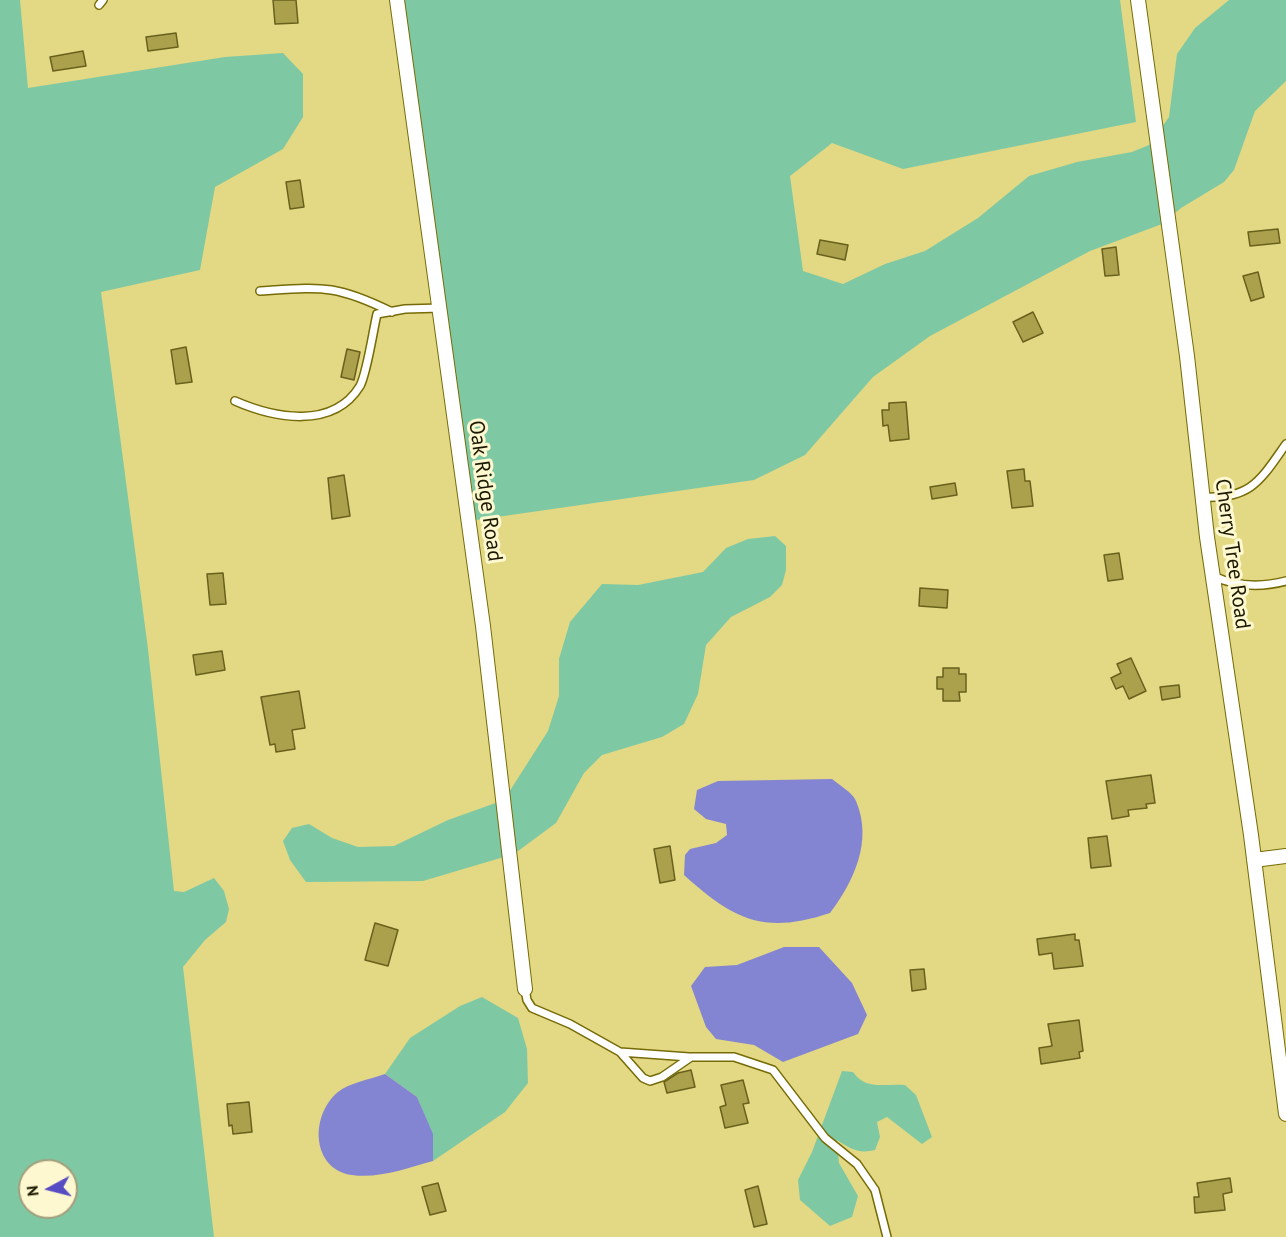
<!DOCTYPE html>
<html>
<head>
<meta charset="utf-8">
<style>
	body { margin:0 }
	#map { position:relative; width:1286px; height:1237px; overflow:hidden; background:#e3d883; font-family:"PT Sans",sans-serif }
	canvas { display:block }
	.north { position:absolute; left:18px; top:1159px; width:60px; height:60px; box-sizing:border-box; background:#fdf8cf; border:2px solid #a39e7c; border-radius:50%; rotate:263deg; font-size:16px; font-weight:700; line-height:24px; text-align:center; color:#1b1800 }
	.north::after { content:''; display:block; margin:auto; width:21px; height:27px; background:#574cc3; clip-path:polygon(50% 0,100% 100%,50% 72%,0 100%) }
</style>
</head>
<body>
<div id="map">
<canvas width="1286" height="1237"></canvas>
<div class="north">N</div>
</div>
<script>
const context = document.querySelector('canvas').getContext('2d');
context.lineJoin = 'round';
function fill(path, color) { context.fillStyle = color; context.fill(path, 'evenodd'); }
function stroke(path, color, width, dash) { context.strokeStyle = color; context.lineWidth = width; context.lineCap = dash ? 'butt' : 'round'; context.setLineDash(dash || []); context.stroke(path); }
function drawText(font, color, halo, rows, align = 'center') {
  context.font = font + ' "PT Sans",sans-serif'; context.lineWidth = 6; context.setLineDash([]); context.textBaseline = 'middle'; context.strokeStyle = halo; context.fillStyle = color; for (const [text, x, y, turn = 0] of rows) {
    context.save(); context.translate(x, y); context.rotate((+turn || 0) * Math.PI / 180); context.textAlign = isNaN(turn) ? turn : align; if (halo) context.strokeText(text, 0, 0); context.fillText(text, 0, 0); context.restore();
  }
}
fill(new Path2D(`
	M0,0H20L28,88L225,57L283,53L303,74V117L283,149L215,187L200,270L101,292L148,649L174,891L184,892L214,878L224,891L229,909L226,922L205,940L183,967L214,1237H0ZM30,1171H66V1207H30Z
	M400,0H1120L1136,122L903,169L832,143L790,176L803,271L843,284L885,264L925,251L978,218L1029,176L1077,162L1132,152L1149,145L1169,117L1177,54L1195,28L1229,0H1286V81L1255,111L1234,170L1224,182L1181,208L1162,224L1090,251L930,336L873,377L805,455L754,480L469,521Z
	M775,536L786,546V570L782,585L770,597L731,617L706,645L698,694L684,724L662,737L602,755L584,773L556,823L514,854L423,881L306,882L290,860L283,841L292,828L309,824L332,838L358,847L394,846L448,820L504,800L548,731L559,696V659L570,622L602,584L638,585L703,572L726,548L748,539Z
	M482,997L518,1018L527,1049L528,1083L505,1112L433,1161L432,1134L417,1097L385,1074L410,1038L460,1006Z
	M842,1071L853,1072C866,1091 884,1083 905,1085L916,1095L932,1137L922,1144L887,1117L877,1122L880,1137L875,1150C858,1154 851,1149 837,1140L839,1163L858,1196L852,1217L830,1226L800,1200L798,1180L812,1152Z`), '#7ec9a4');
fill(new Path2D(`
	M832,779C839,785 853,793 856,801C873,841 854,881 830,913C764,935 734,920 684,875L685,855L690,849L716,843L727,835L726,824L706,819L694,809L697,790L718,781Z
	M784,947H819L852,983L867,1015L858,1034L783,1062L754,1045L716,1039L706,1027L691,986L705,967L737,965Z
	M385,1074L417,1097L433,1134V1161C408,1168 378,1179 352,1175C312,1170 309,1116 338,1092C349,1083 371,1079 385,1074Z`), '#8385d2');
const building = new Path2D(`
	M273,0H296L298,23L275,24Z
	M176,33L178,47L148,51L146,37Z
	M83,51L86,66L53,71L50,57Z
	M300,180L304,207L290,209L286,182Z
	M1278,229L1280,243L1250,246L1248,232Z
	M820,240L848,245L845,260L817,254Z
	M1116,247L1119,275L1105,276L1102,249Z
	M1258,272L1264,297L1251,301L1243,276Z
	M1033,312L1043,333L1023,342L1013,322Z
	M186,347L192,382L176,384L171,350Z
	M347,349L360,352L354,380L341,377Z
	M906,402L909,439L890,441L888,425L883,426L882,410H889V403Z
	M1024,469L1025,481H1030L1033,506L1012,508L1007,471Z
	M344,475L350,516L332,519L328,478Z
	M955,483L957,495L932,499L930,487Z
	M1119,553L1123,579L1108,581L1104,555Z
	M223,573L226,604L210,605L207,574Z
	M920,588L948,590L947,608L919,606Z
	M222,651L225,670L196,675L193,655Z
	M1131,658L1146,691L1129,699L1123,686L1116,689L1111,678L1121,673L1117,664Z
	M943,668H959V674H966V692H959L960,701H943V689H937V677H943Z
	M1179,685L1180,697L1162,700L1160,687Z
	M299,691L305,728L292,730L295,749L276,752L275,744L270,745L261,697Z
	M1151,775L1155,803L1146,804L1147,808L1128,810L1129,816L1112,819L1106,781Z
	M1107,836L1111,866L1091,868L1088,838Z
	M670,846L675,880L660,883L654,849Z
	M375,923L398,930L388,966L365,960Z
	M1075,934V940H1079L1083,966L1054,969L1052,953L1039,955L1037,939Z
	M924,969L926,989L912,991L910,970Z
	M1079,1020L1083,1051L1079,1052L1080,1058L1041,1064L1039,1048L1052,1046L1048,1024Z
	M691,1070L695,1087L667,1093L664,1082L678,1073Z
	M743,1080L749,1103L743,1104L748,1123L725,1128L720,1107L726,1105L721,1085Z
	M249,1102L252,1132L233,1134L232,1125L229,1126L227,1104Z
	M1230,1178L1232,1192L1223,1194L1225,1210L1195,1213L1194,1197H1199L1197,1183Z
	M438,1183L446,1211L430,1215L422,1187Z
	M758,1186L767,1224L754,1227L745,1190Z`);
fill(building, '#aba04b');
stroke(building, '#69601e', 1.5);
const service = new Path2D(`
	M99,5L103,0
	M260,291C322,287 335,284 392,312
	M235,401C274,418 333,430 360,386C367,373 373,331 377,314L405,309L441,308
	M1203,497C1251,499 1260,481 1286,444
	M1213,576C1237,587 1260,588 1286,581
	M525,989L527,1000L532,1008L570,1024L620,1052L643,1078L650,1081L662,1077L691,1057H734L773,1070L825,1138L857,1164L875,1190L887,1237
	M620,1052L689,1057`);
const minor = new Path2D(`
	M397,0L483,626L525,989
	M1138,0L1187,356L1207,537L1251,835L1286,1114
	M1254,860L1286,856`);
stroke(service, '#766b06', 10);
stroke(minor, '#766b06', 16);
stroke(service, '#fff', 7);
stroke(minor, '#fff', 14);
drawText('21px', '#1b1800', '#fdf8cf', [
	["Oak Ridge Road",485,491,82],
	["Cherry Tree Road",1232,554,82]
]);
</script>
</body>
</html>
